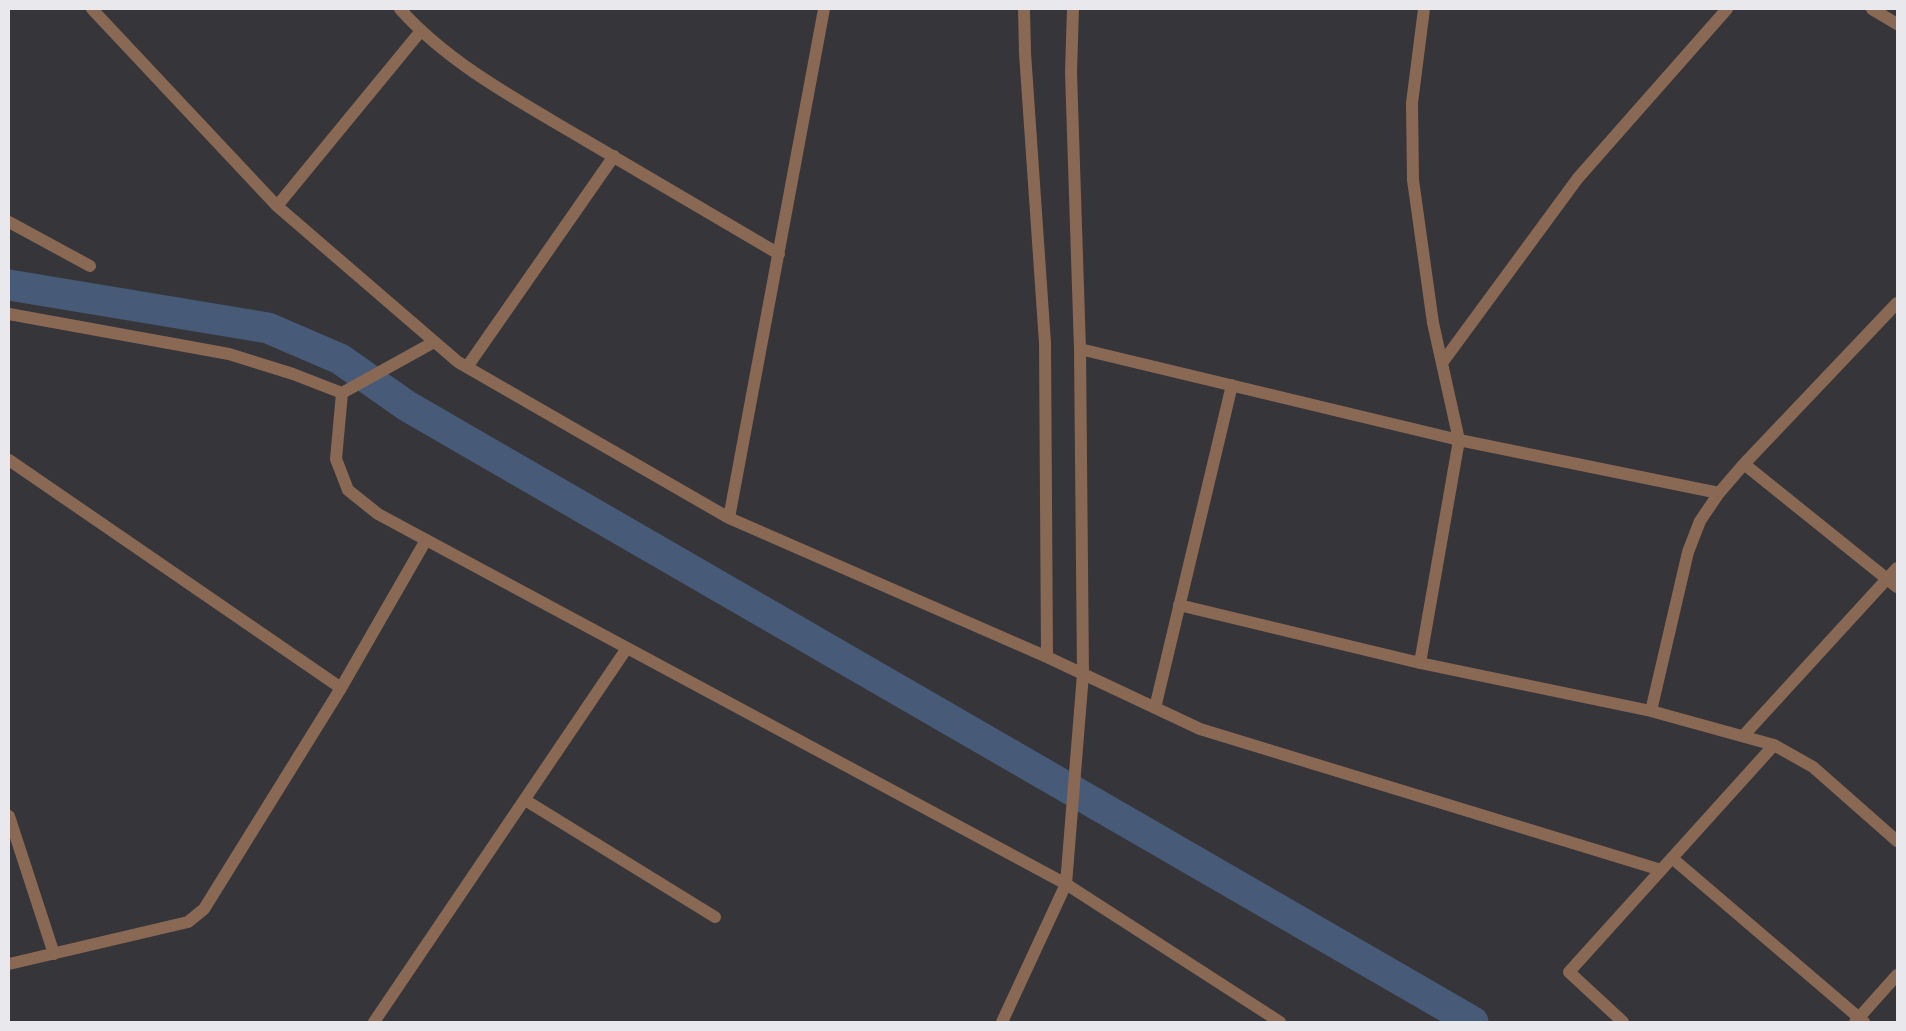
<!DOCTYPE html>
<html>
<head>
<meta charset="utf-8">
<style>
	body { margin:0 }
	#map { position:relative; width:1906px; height:1031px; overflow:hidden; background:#36353a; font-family:"Source Sans 3",sans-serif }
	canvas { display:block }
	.frame { position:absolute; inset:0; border:10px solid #e9e8ec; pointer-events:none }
</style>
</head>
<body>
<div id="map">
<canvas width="1906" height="1031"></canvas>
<div class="frame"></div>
</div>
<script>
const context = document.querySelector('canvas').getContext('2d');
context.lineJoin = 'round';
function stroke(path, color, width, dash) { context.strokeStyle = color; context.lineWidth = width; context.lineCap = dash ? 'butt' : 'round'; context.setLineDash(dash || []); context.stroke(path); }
stroke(new Path2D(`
	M9,285L268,328L340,359L407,406L1473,1022`), '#475a78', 31);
stroke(new Path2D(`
	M92,9L277,206L458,362L729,518L1047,657L1200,729L1661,870
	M400,9C450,65 521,102 585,140C650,178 715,216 779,254
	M1024,9L1025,53L1045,343L1047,657
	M1872,9L1897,24
	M277,206L420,32
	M9,222L90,266
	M9,314L229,354L293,374L342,393L434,342
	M1080,349L1459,440L1719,493
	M1442,363L1578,178L1727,9
	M467,367L614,156
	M342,393L336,459L348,490L378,514L1066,884L1280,1022
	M9,460L341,688L426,540
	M1744,464L1897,587
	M729,518L824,9
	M1179,605L1420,663L1651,711L1774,745L1813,767L1897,841
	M1420,663L1459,440L1433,323L1413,180L1412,103L1424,9
	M1155,708L1232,385
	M1651,711L1688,552L1700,521L1719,493L1744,464L1897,303
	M1744,735L1897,568
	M525,800L715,917
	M9,816L54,954
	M1672,858L1864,1022
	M9,964L188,922L204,909L341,688
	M374,1022L627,648
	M1002,1022L1066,884L1083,674L1080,349L1071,72L1073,9
	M1623,1022L1569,972L1774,745
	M1855,1022L1897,975`), '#896854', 12);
</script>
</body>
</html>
